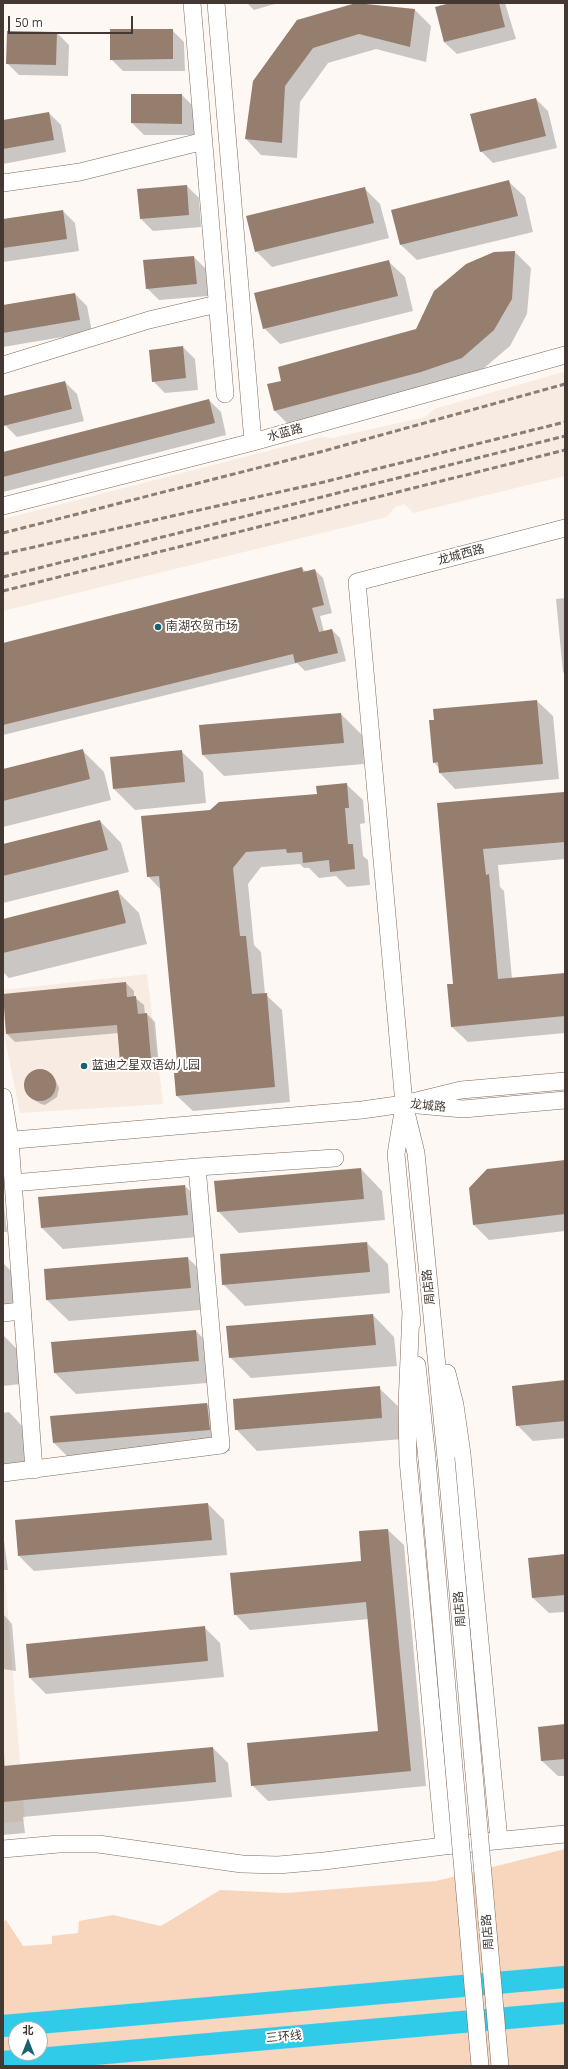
<!DOCTYPE html>
<html>
<head>
<meta charset="utf-8">
<style>
	body { margin:0 }
	#map { position:relative; width:568px; height:2069px; overflow:hidden; background:#fdf8f4; font-family:"Open Sans","Noto Sans SC",sans-serif }
	canvas { display:block }
	.frame { position:absolute; inset:0; border:4px solid #433932; pointer-events:none }
	.north { position:absolute; left:8px; top:2021px; width:40px; height:40px; box-sizing:border-box; background:#fff; border:1px solid #b4b0ad; border-radius:50%; rotate:0deg; font-size:11px; font-weight:700; line-height:16px; text-align:center; color:#433932 }
	.north::after { content:''; display:block; margin:auto; width:14px; height:18px; background:#196270; clip-path:polygon(50% 0,100% 100%,50% 72%,0 100%) }
	.scale { position:absolute; left:8px; top:16px; width:125px; height:18px; box-sizing:border-box; border:2px solid #433932; border-top:0; padding-left:5px; font-size:12px; line-height:14px; white-space:nowrap; color:#433932; -webkit-text-stroke:3px #fff; paint-order:stroke }
</style>
</head>
<body>
<div id="map">
<canvas width="568" height="2069"></canvas>
<div class="frame"></div>
<div class="north">北</div>
<div class="scale">50 m</div>
</div>
<script>
const context = document.querySelector('canvas').getContext('2d');
context.lineJoin = 'round';
function fill(path, color) { context.fillStyle = color; context.fill(path, 'evenodd'); }
function stroke(path, color, width, dash) { context.strokeStyle = color; context.lineWidth = width; context.lineCap = dash ? 'butt' : 'round'; context.setLineDash(dash || []); context.stroke(path); }
function drawText(font, color, halo, rows, align = 'center') {
  context.font = font + ' "Open Sans","Noto Sans SC",sans-serif'; context.lineWidth = 4; context.setLineDash([]); context.textBaseline = 'middle'; context.strokeStyle = halo; context.fillStyle = color; for (const [text, x, y, turn = 0] of rows) {
    context.save(); context.translate(x, y); context.rotate((+turn || 0) * Math.PI / 180); context.textAlign = isNaN(turn) ? turn : align; if (halo) context.strokeText(text, 0, 0); context.fillText(text, 0, 0); context.restore();
  }
}
fill(new Path2D(`
	M563,372L565,378V476L413,513L405,504L395,507L387,517L3,611V519L322,437L332,438L425,417L434,409Z
	M147,974L163,1104L20,1113L3,1029V990Z
	M3,1553L25,1821L3,1823Z`), '#f8ebe2');
fill(new Path2D(`
	M565,1849V2066H3V1922L6,1920L23,1946L52,1944V1936L78,1933L79,1921L113,1915L161,1926L220,1890L286,1893L436,1881ZM16,2029H40V2053H16Z`), '#f8d6bd');
fill(new Path2D(`
	M247,3H278L254,10Z
	M455,3H505L516,39L457,54L444,42L436,8Z
	M356,4L415,10L431,26L426,62L376,49L328,63L300,102L297,158L261,155L246,139L254,81Z
	M172,30L184,42L185,71H123L111,59Z
	M57,33L69,45L68,76L19,75L7,63Z
	M132,95H182L194,107V135H144L132,123Z
	M536,99L548,111L557,148L493,163L481,151Z
	M49,113L61,125L66,152L3,164V122Z
	M509,182L525,197L533,232L417,260L401,245Z
	M187,186L199,198L201,227L153,231L141,219Z
	M364,188L380,204L389,238L272,267L256,251Z
	M63,211L75,223L79,251L3,262V220Z
	M515,252L531,268L527,314L510,346L477,374L290,426L275,411L282,381L417,330L495,253Z
	M194,257L206,269L208,296L159,300L147,288Z
	M389,262L405,277L413,311L280,344L264,328Z
	M75,294L87,306L92,332L3,347V306Z
	M183,347L195,359L198,390L165,393L153,381Z
	M65,382L77,394L84,421L17,437L5,425L3,397Z
	M209,400L221,412L226,435L3,492V453Z
	M302,568L306,572L315,570L323,578L332,613L320,616L324,632L332,630L340,638L346,661L305,671L297,663L3,735V644Z
	M565,598V674L563,672L556,599Z
	M537,701L553,716L559,779L455,789L440,773L439,768L434,762Z
	M341,714L362,735L364,764L224,776L203,755Z
	M82,750L104,772L111,800L3,827V770Z
	M181,751L203,772L206,803L135,810L114,789Z
	M347,785L363,800L365,823L360,824L363,856L368,860L370,885L347,887L336,876L319,878L309,868H304L300,864L261,867L248,884L254,945L261,952L265,994L282,1010L290,1102L193,1111L177,1096L179,1074L162,891L148,876L210,811L318,795Z
	M564,793L565,859L498,865L500,887L504,891L512,979L565,974V1033L468,1042L452,1027L454,985L438,804Z
	M100,821L121,843L129,872L3,903V845Z
	M118,892L139,913L147,944L9,978L3,972V920Z
	M126,983L134,991V997L144,1005L145,1014H147L155,1022L159,1067L129,1069L121,1061L119,1033L15,1042L7,1034Z
	M42,1070L55,1079L59,1088L57,1097L45,1105L41,1104L32,1099L28,1095L24,1085L28,1075L32,1072Z
	M565,1161V1231L489,1240L474,1225Z
	M361,1169L382,1191L385,1220L239,1233L218,1211Z
	M185,1186L206,1207L209,1236L63,1249L41,1227Z
	M3,1196L7,1232H3Z
	M367,1243L388,1264L390,1293L245,1306L223,1284Z
	M188,1258L209,1279L212,1309L69,1321L47,1300L45,1270Z
	M3,1263L13,1273L16,1308L3,1309Z
	M373,1315L394,1337L397,1366L251,1378L230,1357Z
	M196,1331L217,1352L219,1382L76,1394L55,1373Z
	M3,1335L18,1350L21,1384L3,1386Z
	M565,1381V1438L533,1441L517,1425Z
	M379,1388L401,1409L403,1439L257,1451L236,1429Z
	M207,1404L228,1425L230,1451L75,1464L54,1443Z
	M9,1412L24,1428L27,1463L3,1465V1413Z
	M208,1504L224,1520L227,1555L34,1571L19,1556Z
	M388,1530L404,1545L426,1786L268,1801L252,1785L379,1732L369,1619L250,1630L235,1614L362,1562Z
	M3,1533L8,1570H3Z
	M565,1555V1612L549,1613L533,1598Z
	M3,1614L12,1624L16,1671L3,1669Z
	M205,1628L220,1643L224,1677L46,1694L30,1678L27,1645Z
	M565,1725V1776H558L542,1761Z
	M3,1737L5,1767L213,1748L228,1763L232,1797L23,1817L25,1833L3,1835Z`), '#0003');
fill(new Path2D(`
	M356,3L415,9L410,47L359,34L313,48L285,86L282,143L245,139L253,81L297,20Z
	M450,3H499L505,27L444,42L435,7Z
	M110,29H173V59L110,60Z
	M7,31L57,32L56,65L6,64Z
	M131,94H182V124L131,123Z
	M536,98L546,136L480,152L470,114Z
	M49,112L54,140L3,149V120Z
	M509,180L518,216L400,245L391,210Z
	M187,185L189,215L140,219L137,189Z
	M365,187L374,223L255,252L246,216Z
	M63,210L67,239L3,248V219Z
	M515,251L512,299L494,330L462,358L421,372L274,411L267,384L281,381L278,367L416,329L434,291L466,264L494,252Z
	M194,256L197,284L146,289L143,260Z
	M389,260L398,296L263,329L254,293Z
	M75,293L80,320L3,333V305Z
	M183,346L186,378L152,382L149,350Z
	M65,381L72,409L3,426V396Z
	M209,399L215,423L3,477V452Z
	M302,567L303,572L315,569L324,605L312,608L319,632L332,629L338,653L295,663L293,654L3,725V643Z
	M537,700L543,764L439,773L438,762L433,763L429,720H434L433,709Z
	M341,713L344,743L202,755L199,725Z
	M83,749L90,779L3,801V769Z
	M182,750L185,782L113,789L110,757Z
	M347,783L349,808H345L348,844H353L355,869L330,872L329,860L303,863L302,852L287,853L286,849L246,852L233,868L240,936H246L252,994L267,993L275,1087L176,1096L174,1073H178L159,876L147,877L141,816L210,810L219,802L317,794L316,786Z
	M564,792L565,842L483,849L486,875L489,874L498,979L565,973V1016L451,1027L447,984H453L437,803Z
	M100,820L108,850L3,876V844Z
	M118,890L126,923L3,953V919Z
	M126,982L127,997L136,996L138,1014L147,1013L151,1059L120,1062L117,1025L6,1034L3,994Z
	M24 1085a16 16 0 1 1 32 0a16 16 0 1 1-32 0Z
	M565,1160V1214L473,1225L469,1188L487,1169Z
	M361,1168L364,1199L217,1212L214,1181Z
	M185,1185L188,1215L41,1228L38,1197Z
	M367,1242L370,1272L222,1285L220,1254Z
	M188,1257L191,1288L46,1300L44,1269Z
	M373,1314L376,1345L229,1358L226,1326Z
	M196,1330L199,1361L54,1373L51,1342Z
	M565,1380V1421L516,1426L512,1386Z
	M380,1386L382,1418L235,1430L233,1399Z
	M207,1403L210,1430L53,1443L50,1416Z
	M208,1503L212,1540L18,1556L15,1520Z
	M388,1529L411,1771L251,1786L247,1743L378,1731L366,1602L234,1615L230,1573L361,1561L359,1531Z
	M565,1554V1595L532,1598L528,1558Z
	M205,1626L208,1661L29,1678L26,1644Z
	M565,1724V1759L541,1761L538,1727Z
	M213,1747L216,1782L3,1802V1766Z`), '#957e6d');
const minor = new Path2D(`
	M192,3L225,394
	M216,3L253,442
	M3,183L80,172L204,141
	M3,365L149,320L217,304
	M3,506L253,442L565,355
	M3,1097L10,1140L34,1470
	M418,1105L463,1109L565,1100
	M403,1112L396,1154L412,1323
	M3,1141L362,1110L404,1104L461,1090L565,1081
	M13,1183L197,1167L335,1158
	M411,1311L407,1405L408,1460L444,1846
	M3,1313L21,1311
	M417,1365L427,1459
	M447,1373L455,1405L462,1454L499,1840
	M446,1458L416,1153L404,1104L357,582L565,528
	M3,1473L221,1445L197,1167
	M3,1849L59,1844H98L242,1864L278,1865L324,1861L444,1846L565,1834`);
const highway = new Path2D(`
	M3,2026L565,1977
	M3,2062L565,2013`);
stroke(minor, '#806a59', 18);
stroke(highway, '#d6d3d2', 23);
stroke(minor, '#fff', 17);
stroke(highway, '#2fcbe8', 22);
stroke(new Path2D(`
	M3,533L320,452L565,384
	M3,554L324,482L565,422
	M3,577L565,436
	M3,591L565,450`), '#877e78', 3, [6, 3]);
const minorBridge = new Path2D(`
	M446,1458L500,2066
	M427,1459L480,2066`);
stroke(minorBridge, '#806a59', 18, []);
stroke(minorBridge, '#fff', 17);
for (const [x, y, r, color] of [
	[158,627,4,"#196270"],
	[84,1066,4,"#196270"]
]) { const dot = new Path2D(); dot.arc(x, y, r, 0, 2 * Math.PI); context.fillStyle = color; context.fill(dot); stroke(dot, '#fff', 1.5); }
drawText('12px', '#433932', '#fff', [
	["水蓝路",285,433,-15],
	["龙城西路",461,555,-15],
	["龙城路",428,1106,5],
	["周店路",429,1287,-96],
	["周店路",460,1609,-95],
	["周店路",488,1932,-95],
	["三环线",284,2037,-5]
]);
drawText('12px', '#433932', '#fff', [
	["南湖农贸市场",166,627],
	["蓝迪之星双语幼儿园",92,1066]
], 'left');
</script>
</body>
</html>
